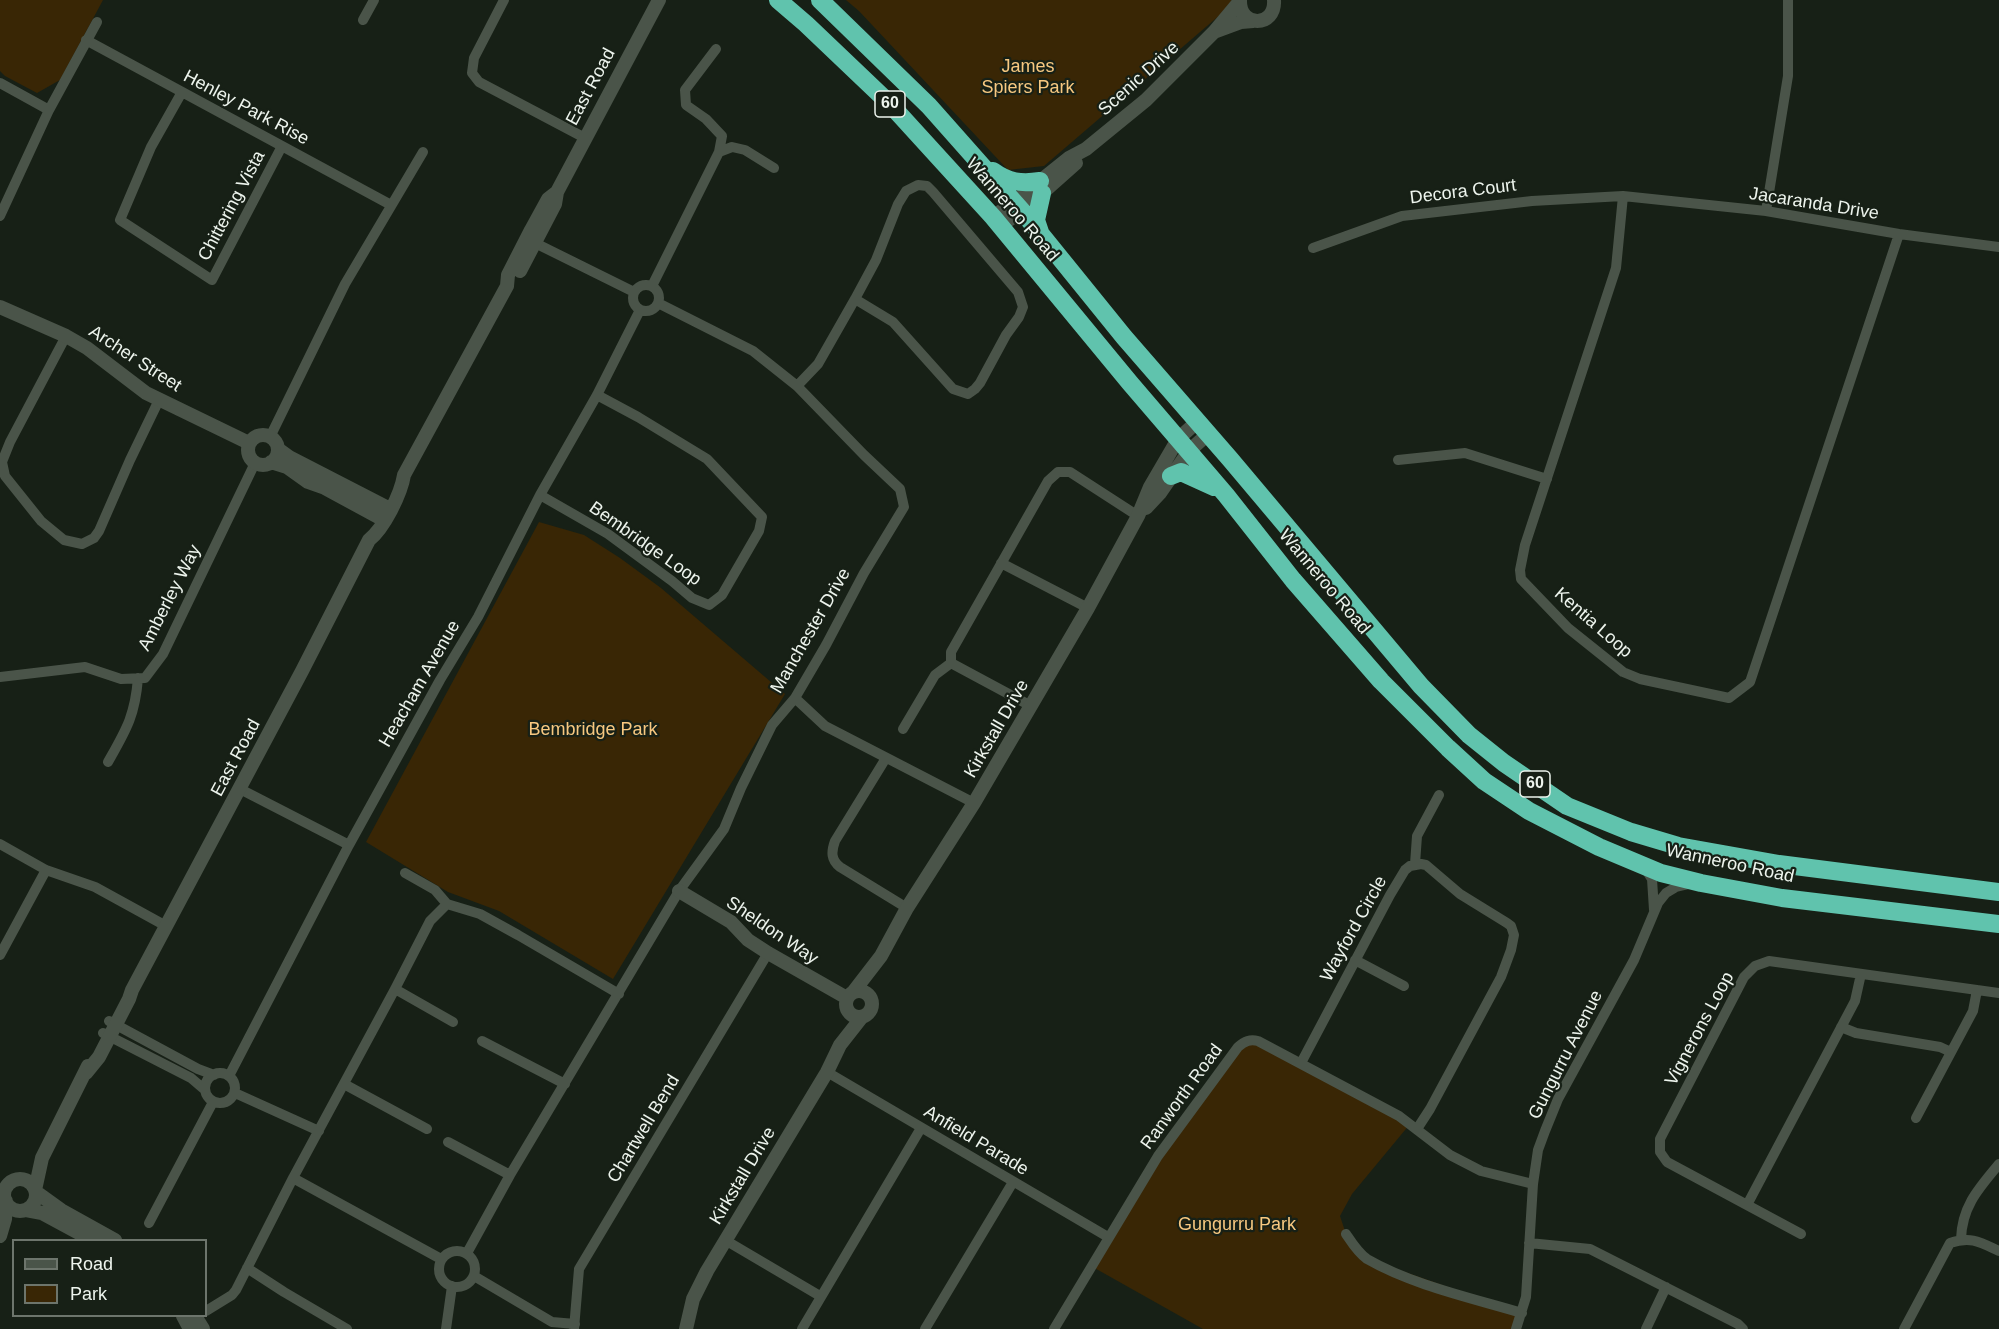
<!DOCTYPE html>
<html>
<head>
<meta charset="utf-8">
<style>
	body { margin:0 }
	#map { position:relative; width:1999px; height:1329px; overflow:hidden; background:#172016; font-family:Arial,sans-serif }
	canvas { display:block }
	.legend { position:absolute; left:12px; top:1239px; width:195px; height:78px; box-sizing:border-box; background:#172016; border:2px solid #6d756c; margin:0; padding:8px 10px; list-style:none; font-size:18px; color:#edf4ed }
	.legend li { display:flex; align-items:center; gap:12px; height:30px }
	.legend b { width:30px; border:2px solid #6d756c }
</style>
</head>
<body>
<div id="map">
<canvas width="1999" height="1329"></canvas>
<ul class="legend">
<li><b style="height:8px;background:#4a5449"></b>Road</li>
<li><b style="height:16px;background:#392605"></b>Park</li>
</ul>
</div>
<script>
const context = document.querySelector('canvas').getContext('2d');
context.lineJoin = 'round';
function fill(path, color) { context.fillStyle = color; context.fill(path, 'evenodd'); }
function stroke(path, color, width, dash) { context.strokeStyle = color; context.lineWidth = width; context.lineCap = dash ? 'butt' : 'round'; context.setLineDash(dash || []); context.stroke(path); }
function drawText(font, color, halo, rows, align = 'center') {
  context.font = font + ' Arial,sans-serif'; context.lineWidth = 4.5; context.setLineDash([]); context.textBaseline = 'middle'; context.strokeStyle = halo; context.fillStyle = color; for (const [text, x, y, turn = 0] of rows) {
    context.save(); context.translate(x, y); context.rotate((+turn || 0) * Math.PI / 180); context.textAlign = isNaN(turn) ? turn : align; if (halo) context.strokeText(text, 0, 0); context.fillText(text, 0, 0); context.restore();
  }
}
fill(new Path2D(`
	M0,0H103L60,80L37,93L5,76L0,71Z
	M846,0H1232L1221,14L1044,166L1008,170L859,11Z
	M539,522L584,535L620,558L661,588L785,694L613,979L499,911L448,892L366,842Z
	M1251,1039L1410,1124L1352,1194L1340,1216L1346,1234L1365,1258L1522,1313L1514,1329H1203L1091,1266L1158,1156L1238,1047Z`), '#392605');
stroke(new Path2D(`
	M504,0L474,58L472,73L479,82L585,138
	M363,20L374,0
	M86,40L391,205
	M716,49L685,90L686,105L706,119L722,136L719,152
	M0,83L49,110
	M182,92L151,147L120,220L212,280L282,146
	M1623,196L1616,268L1525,545L1520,570L1521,579L1568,628L1623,672L1640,679L1729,698L1750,682L1899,234
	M1766,211L1788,76V0
	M0,216L49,110L97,22
	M529,240L634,292
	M1313,248L1402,216L1532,201L1623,196L1766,211L1899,234L1999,247
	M633 298a13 13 0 1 1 26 0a13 13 0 1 1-26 0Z
	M652,286L719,152L732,147L745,150L774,168
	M66,336L10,442L2,462L5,476L41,521L64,540L82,544L94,538L99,531L130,460L159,400
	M797,386L818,364L855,299L876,260L898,204L906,191L918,185L927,186L933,192L1018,292L1023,307L1019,317L1006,335L980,383L975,389L968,394L953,389L893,322L855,299
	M270,437L345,284L423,152
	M1398,460L1465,453L1547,479
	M540,495L608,534L672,581L692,598L709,605L722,595L759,531L762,517L707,459L638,417L597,395
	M1001,563L1088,608
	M0,677L85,667L121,679L145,678L163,654L255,463
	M795,698L825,726L974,803
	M1031,706L951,663V652L1048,481L1058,472H1070L1138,516
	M903,729L935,675L951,663
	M886,758L835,841C831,852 831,860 840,867L907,908
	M108,762C126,730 135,716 138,678
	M240,789L349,845
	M0,844L46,870L95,887L166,926
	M1415,864L1417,836L1439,795
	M1645,868L1652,879L1654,910
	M405,873L435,890L447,904
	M0,955L46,870
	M1355,960L1404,986
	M395,989L453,1022
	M109,1021L198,1069L214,1075
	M1841,1027L1856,1033L1940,1047L1951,1052
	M103,1033L191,1078L205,1090
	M482,1041L565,1084
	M1301,1063L1390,895L1405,870L1410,866L1421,864L1426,865L1460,894L1507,923L1511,926L1514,935L1511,950L1501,977L1430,1109L1417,1129
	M827,1072L1108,1237
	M205 1088a15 15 0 1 1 30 0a15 15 0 1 1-30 0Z
	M229,1076L349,845L440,680L478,617L540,495L597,395L640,310
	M344,1084L427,1129
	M235,1093L319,1131
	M1916,1118L1973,1011L1977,990
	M448,1142L510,1175
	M293,1178L441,1259
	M1747,1205L1855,1001L1861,974
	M149,1223L213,1102
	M1346,1234C1352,1243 1358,1253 1367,1259C1412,1285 1472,1298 1522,1313
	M1801,1234L1667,1162L1660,1152V1139L1744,977L1755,966L1769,961L1999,993
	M1961,1239C1962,1206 1979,1188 1999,1164
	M725,1240L820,1296
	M1529,1243L1590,1249L1738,1324L1743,1329
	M439 1269a18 18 0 1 1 36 0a18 18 0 1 1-36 0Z
	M467,1253L510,1175L679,891L724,829L741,788L772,725L795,698L826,645L864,573L904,507L900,489L864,455L797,386L753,351L658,303
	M247,1268L284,1292L347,1329
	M474,1276L552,1322L575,1324
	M206,1311L232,1295L236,1290L293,1178L395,989L430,921L447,904L480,914L518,935L619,994
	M446,1329L452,1286
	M574,1329L579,1269L768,953
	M802,1329L921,1128
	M925,1329L1013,1182
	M1054,1329L1158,1156L1238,1047C1245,1041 1250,1039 1258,1041L1399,1116L1450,1155L1481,1171L1533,1184
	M1516,1329L1526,1297L1533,1184L1538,1150L1545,1131L1558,1099L1634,960L1658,903L1666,893L1676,887L1689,884
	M1646,1329L1666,1287
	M1904,1329L1950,1243C1971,1236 1980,1242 1999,1251`), '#4a5449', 10);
stroke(new Path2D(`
	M1240,0C1239,28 1276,28 1274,0
	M1214,32L1241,22L1253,21
	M993,217L1014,202L1069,158L1086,149L1146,100L1214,32L1240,1
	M1000,226L1022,211L1076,163
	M520,271L555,204L557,192L659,0
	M0,307L66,336L87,348L146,393L249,443
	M248 450a15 15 0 1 1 30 0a15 15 0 1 1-30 0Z
	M278,449L289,457L390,509
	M271,462L287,467L308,482L325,488L384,520
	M1146,508L1160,493L1189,451L1208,434
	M679,891L731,922L748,940L768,953L847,998
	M846 1004a13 13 0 1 1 26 0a13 13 0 1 1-26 0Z
	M854,991L881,956L907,908L974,803L1088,608L1138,516L1150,487L1178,439L1198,421
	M86,1073L99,1057L129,999L132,990L302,671L369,540C384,528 401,494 404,475L507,286L508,275L531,230L548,199L557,192
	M4 1195a16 16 0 1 1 32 0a16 16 0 1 1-32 0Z
	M35,1190L42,1158L88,1066
	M36,1192L61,1210L115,1240
	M26,1210L42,1213L92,1240
	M0,1236L5,1219L6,1201
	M183,1316L190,1329
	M195,1316L203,1329
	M686,1329L693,1299L707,1271L827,1072L840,1045L862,1017`), '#4a5449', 14);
stroke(new Path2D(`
	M778,0L806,24L890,104L993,217L1130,383L1226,495L1293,580L1381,681L1448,748L1484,781L1529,811L1599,847L1661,873L1701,883L1782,898L1999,924
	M820,0L929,106L1022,211L1124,337L1230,459L1421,686L1469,735L1504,763L1567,806L1631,832L1678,846L1779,864L1999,892
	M993,171C1008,182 1021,184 1040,181
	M1041,235L1036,220L1042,193
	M1171,476L1181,472L1214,487`), '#60c3ad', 18);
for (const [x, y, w] of [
	[890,104,30],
	[1535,784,30]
]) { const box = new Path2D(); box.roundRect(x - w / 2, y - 13, w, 26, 4.5); context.fillStyle = '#172016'; context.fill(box); stroke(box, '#edf4ed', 1.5); }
drawText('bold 16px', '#edf4ed', null, [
	["60",890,104],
	["60",1535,784]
]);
drawText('18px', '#f7c880', '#172016', [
	["James",1028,67],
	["Spiers Park",1028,88],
	["Bembridge Park",593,730],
	["Gungurru Park",1237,1225]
]);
drawText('18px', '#edf4ed', '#172016', [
	["Scenic Drive",1139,79,-42],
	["East Road",591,87,-62],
	["Henley Park Rise",246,108,28],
	["Decora Court",1463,192,-7],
	["Jacaranda Drive",1814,204,9],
	["Chittering Vista",232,206,-62],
	["Wanneroo Road",1012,210,49],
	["Archer Street",135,359,33],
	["Bembridge Loop",645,544,35],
	["Wanneroo Road",1324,582,50],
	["Amberley Way",170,598,-63],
	["Kentia Loop",1593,623,41],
	["Manchester Drive",811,631,-60],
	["Heacham Avenue",420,684,-60],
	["Kirkstall Drive",997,729,-60],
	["East Road",236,758,-62],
	["Wanneroo Road",1730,864,12],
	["Wayford Circle",1354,929,-61],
	["Sheldon Way",772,931,34],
	["Vignerons Loop",1700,1029,-62],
	["Gungurru Avenue",1566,1055,-63],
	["Ranworth Road",1182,1097,-54],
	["Chartwell Bend",644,1129,-59],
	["Anfield Parade",976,1141,31],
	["Kirkstall Drive",743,1176,-59]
]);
</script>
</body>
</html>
